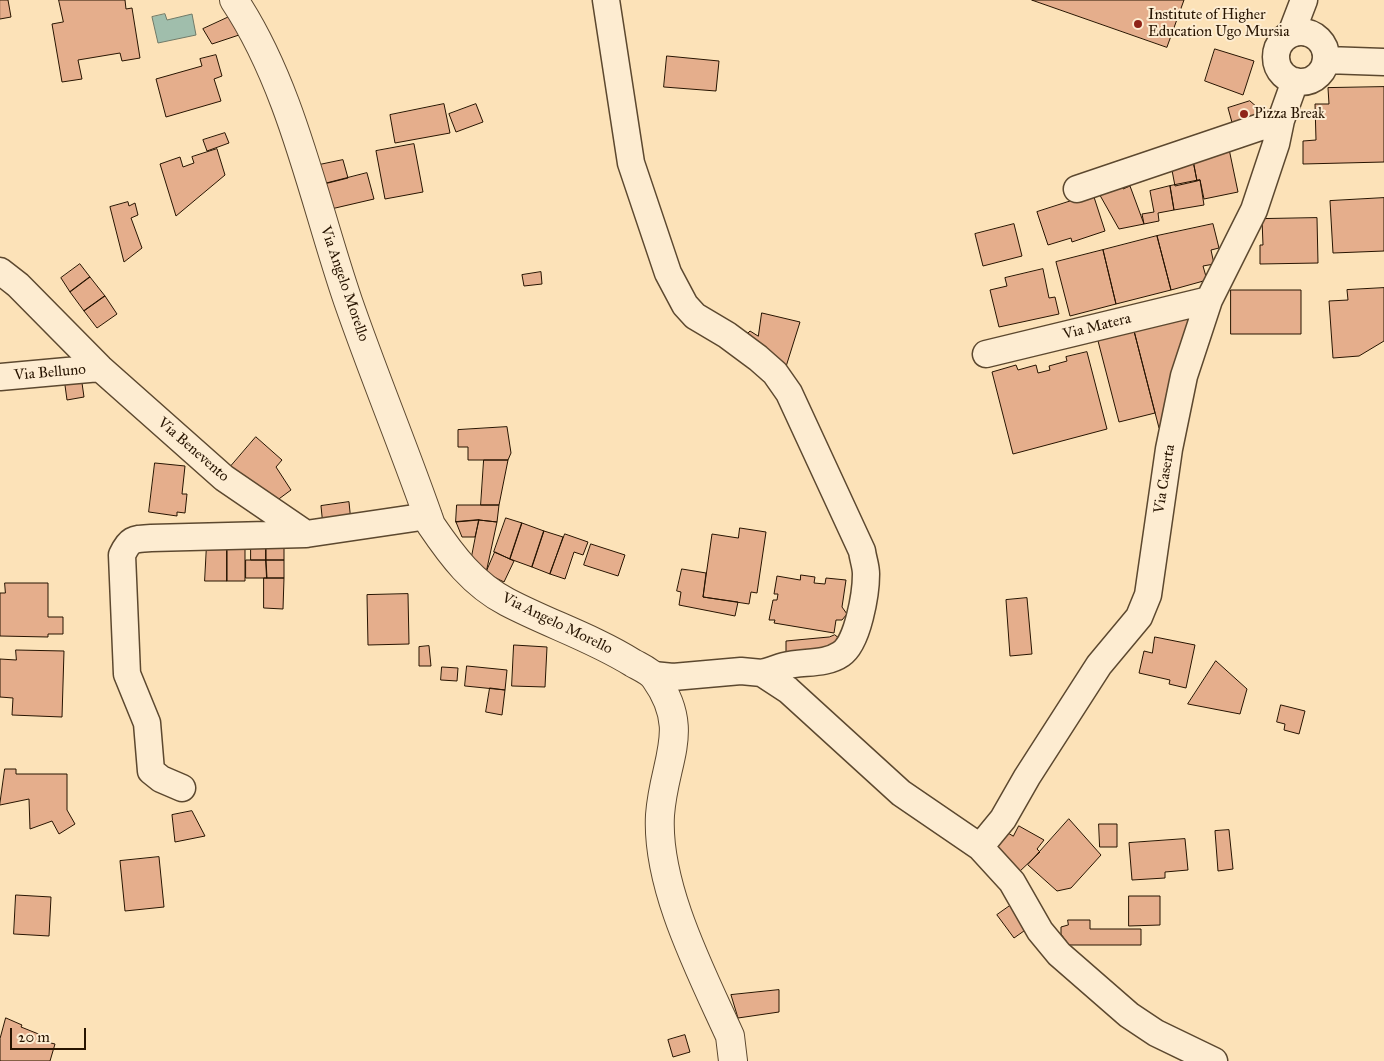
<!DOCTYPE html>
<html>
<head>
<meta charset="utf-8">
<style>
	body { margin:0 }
	#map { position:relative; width:1384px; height:1061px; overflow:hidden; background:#fce2b8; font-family:"IM FELL Great Primer",serif }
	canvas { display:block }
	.scale { position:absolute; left:10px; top:1028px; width:76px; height:22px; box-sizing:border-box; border:2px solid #271401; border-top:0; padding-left:6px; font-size:15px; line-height:18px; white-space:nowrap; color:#271401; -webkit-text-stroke:4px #fdecd1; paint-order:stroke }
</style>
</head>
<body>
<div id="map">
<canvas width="1384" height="1061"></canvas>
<div class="scale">20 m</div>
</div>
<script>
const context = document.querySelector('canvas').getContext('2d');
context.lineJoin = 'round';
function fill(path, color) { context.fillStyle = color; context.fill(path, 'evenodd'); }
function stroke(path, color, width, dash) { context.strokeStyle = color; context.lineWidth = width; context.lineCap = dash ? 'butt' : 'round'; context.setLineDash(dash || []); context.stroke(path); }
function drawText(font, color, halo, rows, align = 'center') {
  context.font = font + ' "IM FELL Great Primer",serif'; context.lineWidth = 4; context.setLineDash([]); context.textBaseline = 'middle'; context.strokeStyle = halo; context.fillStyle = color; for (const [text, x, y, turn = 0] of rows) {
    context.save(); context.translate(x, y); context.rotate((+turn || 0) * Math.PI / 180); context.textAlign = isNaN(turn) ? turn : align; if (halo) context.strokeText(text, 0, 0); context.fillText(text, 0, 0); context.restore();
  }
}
const water = new Path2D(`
	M165,14L167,20L192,14L196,35L158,43L152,17Z`);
fill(water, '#a0beac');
stroke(water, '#707a68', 1);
const building = new Path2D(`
	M0,0H8L11,17L0,19Z
	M59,0H125L126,9L132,8L140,58L122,61L120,53L78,60L82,79L62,82L52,24L63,22Z
	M1032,0H1184L1167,47Z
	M229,17L239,35L212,44L203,29Z
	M1215,49L1254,61L1243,95L1205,81Z
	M216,55L222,76L214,79L221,101L166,117L156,79L202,66L200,59Z
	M667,56L719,61L716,91L664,87Z
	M1384,87V162L1303,164V141L1316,140L1315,104H1329L1328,88Z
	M1250,101L1266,115L1233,126L1228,108Z
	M444,104L450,133L395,143L390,115Z
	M476,104L483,122L456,132L449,114Z
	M225,133L229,143L207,151L203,140Z
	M414,144L423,192L385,199L376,151Z
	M1228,144L1238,192L1204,199L1200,180L1197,181L1192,156Z
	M217,149L225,175L176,216L160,164L180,157L183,167L194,163L192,157Z
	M343,160L348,178L324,184L319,165Z
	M1193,160L1197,181L1175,186L1171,165Z
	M367,173L374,199L331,209L324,184Z
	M1200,180L1204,205L1174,210L1170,186Z
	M1121,182L1123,189L1130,186L1144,224L1119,229L1097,190Z
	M1170,186L1174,210L1158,213L1159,221L1144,224L1142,214L1154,212L1150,191Z
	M1093,194L1105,231L1072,242L1071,238L1048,245L1037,212Z
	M1384,198V251L1333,253L1330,201Z
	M128,202L129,206L135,203L138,215L131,218L142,248L124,262L110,207Z
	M1317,218L1318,263L1260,264V245H1263L1262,219Z
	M1014,224L1022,256L983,266L975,234Z
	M1213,224L1219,248L1211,250L1214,264L1203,266L1207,280L1171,290L1157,236Z
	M1157,236L1171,290L1116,304L1103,250Z
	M1103,250L1116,304L1070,316L1056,262Z
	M80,264L90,277L70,292L61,278Z
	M1043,269L1049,298L1055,297L1059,314L999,327L990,290L1007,286L1005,278Z
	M541,272L542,284L524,286L522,275Z
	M90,277L105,296L84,311L70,292Z
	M1384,288V341L1359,356L1333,358L1329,301L1348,300L1347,290Z
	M1231,290H1301V334H1231Z
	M105,296L117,314L97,328L84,311Z
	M1192,311L1167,426L1159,428L1133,327Z
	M762,313L800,322L784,373L742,339L750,331L758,336Z
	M1133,327L1155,413L1119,422L1097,337Z
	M1087,352L1107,429L1013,454L992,372L1016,365L1018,370L1036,365L1038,373L1050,370L1049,366L1067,361L1066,357Z
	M81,376L84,397L67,400L64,378Z
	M507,427L511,453L508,460H468V447H458V430Z
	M256,437L282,460L276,467L291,490L272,504L226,472Z
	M484,460H508L499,505H481Z
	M155,463L185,466L182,494H187L185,513L177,512V516L149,512Z
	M349,502L351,522L323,526L321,506Z
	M457,505H499L497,522L479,520L456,522Z
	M506,518L522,523L510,559L494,552Z
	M479,520L497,522L486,573L471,561Z
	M479,520L475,537H462L456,522Z
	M522,523L544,531L532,567L510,559Z
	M740,528L766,532L757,593L751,592L749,604L703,597L712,534L738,538Z
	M544,531L563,537L550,574L532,567Z
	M565,534L588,542L583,555L574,552L565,579L550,574Z
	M207,543L227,546V581H205Z
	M251,543H266V560H251Z
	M266,543H284V560H266Z
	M591,544L625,555L618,576L584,565Z
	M227,546H245V581H227Z
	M495,552L514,561L504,582L486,573Z
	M246,560H266L267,578H246Z
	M266,560H284V578H267Z
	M682,569L706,573L703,597L738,602L735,616L679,605L681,592L677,591Z
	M801,575L815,577L814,583L825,584L826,578L846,580L842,607L847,614L842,620H836L834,633L774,623L775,620H769L773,600H777L778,594H774L777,576L800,580Z
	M264,578H284L283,609L264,608Z
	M5,583H48V617H63V634H48V637L0,636V593H5Z
	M408,594L409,644L368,645L367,595Z
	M1027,598L1032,654L1010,656L1006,600Z
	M835,635L845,643L786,659V641L829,637Z
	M1155,637L1195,645L1186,688L1169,684L1170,680L1139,673L1144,651L1152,653Z
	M514,645L547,647L545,687L512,686Z
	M429,646L431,666H419V647Z
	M16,650L64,651L62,717L12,715L13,698L0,697V659L16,660Z
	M1216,661L1247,689L1240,714L1188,704Z
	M467,666L507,670L505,690L465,686Z
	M442,667L458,668L457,681L441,680Z
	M490,688L505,690L502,715L486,712Z
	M1281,705L1305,711L1299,734L1284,730L1285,724L1277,722Z
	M5,769H16V774H67V810L75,824L59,834L52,821L30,829L29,799L0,805Z
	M192,811L205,836L175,842L172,815Z
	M1069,819L1101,855L1071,888L1057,891L1028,865Z
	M1099,824H1117V847H1100Z
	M1019,826L1044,840L1037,849L1040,852L1018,873L992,850L1003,830L1013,836Z
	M1229,830L1233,869L1218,871L1215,831Z
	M1185,839L1188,870L1165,872V878L1132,880L1129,843Z
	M159,857L164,907L125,911L120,861Z
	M16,895L51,897L49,936L14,934Z
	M1129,896H1160V925L1129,926Z
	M1014,903L1031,926L1014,938L997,915Z
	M1068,920H1090V929H1141V945H1069L1061,934V927L1068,925Z
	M779,990V1012L738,1018L731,995Z
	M6,1018L22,1025L21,1027L41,1035L39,1040L55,1044L50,1061H0V1039Z
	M685,1035L690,1052L673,1057L668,1040Z`);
fill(building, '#e5ae8c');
stroke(building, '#271401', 1);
const minor = new Path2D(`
	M606,0L631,163L668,273L685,305L695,316L727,335L758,358L775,373L789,393L862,551C863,559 866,566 866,574C866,593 858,643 841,654C825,665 803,661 784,666C777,668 770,671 762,673
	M1276 57a25 25 0 1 1 50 0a25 25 0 1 1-50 0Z
	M1291,34L1304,0
	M1326,60L1384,62
	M1077,189L1281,120
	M0,271L18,285L100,368L224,478L306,534L428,516
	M986,354L1209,300
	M0,377L100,368
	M653,675L673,677L741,671L762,673L788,690L901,793L980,847L1012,882L1040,931L1059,954L1129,1015L1156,1033L1214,1061
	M182,788L161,779L151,771L147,723L127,674L122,555C130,538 134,539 151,538L306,534
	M980,847L1003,819L1027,777L1099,665L1139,617L1148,595L1169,449L1184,376L1209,300L1254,210L1276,144L1281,120L1295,81`);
const tertiary = new Path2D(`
	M234,0C292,87 314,202 348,301C374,376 405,450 431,525C452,556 473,584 507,602C549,624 593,638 633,663C640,667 650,671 655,678C692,730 664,759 660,815C656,886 701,972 730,1036L733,1061`);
stroke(minor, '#5c482f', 29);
stroke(tertiary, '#5c482f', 30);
stroke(minor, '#fdecd1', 26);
stroke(tertiary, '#fdecd1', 28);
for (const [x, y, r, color] of [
	[1138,24,5,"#8f2418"],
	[1244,114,5,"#8f2418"]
]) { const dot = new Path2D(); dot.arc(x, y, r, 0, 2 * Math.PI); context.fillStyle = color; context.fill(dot); stroke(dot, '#fdecd1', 2); }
drawText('15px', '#271401', '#fdecd1', [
	["Institute of Higher",1148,15],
	["Education Ugo Mursia",1148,32],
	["Pizza Break",1254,114]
], 'left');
drawText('15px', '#271401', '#fdecd1', [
	["Via Angelo Morello",344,284,71],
	["Via Matera",1097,327,-14],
	["Via Belluno",50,373,-5],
	["Via Benevento",193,450,41],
	["Via Caserta",1165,479,-81],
	["Via Angelo Morello",557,624,26]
]);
</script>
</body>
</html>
